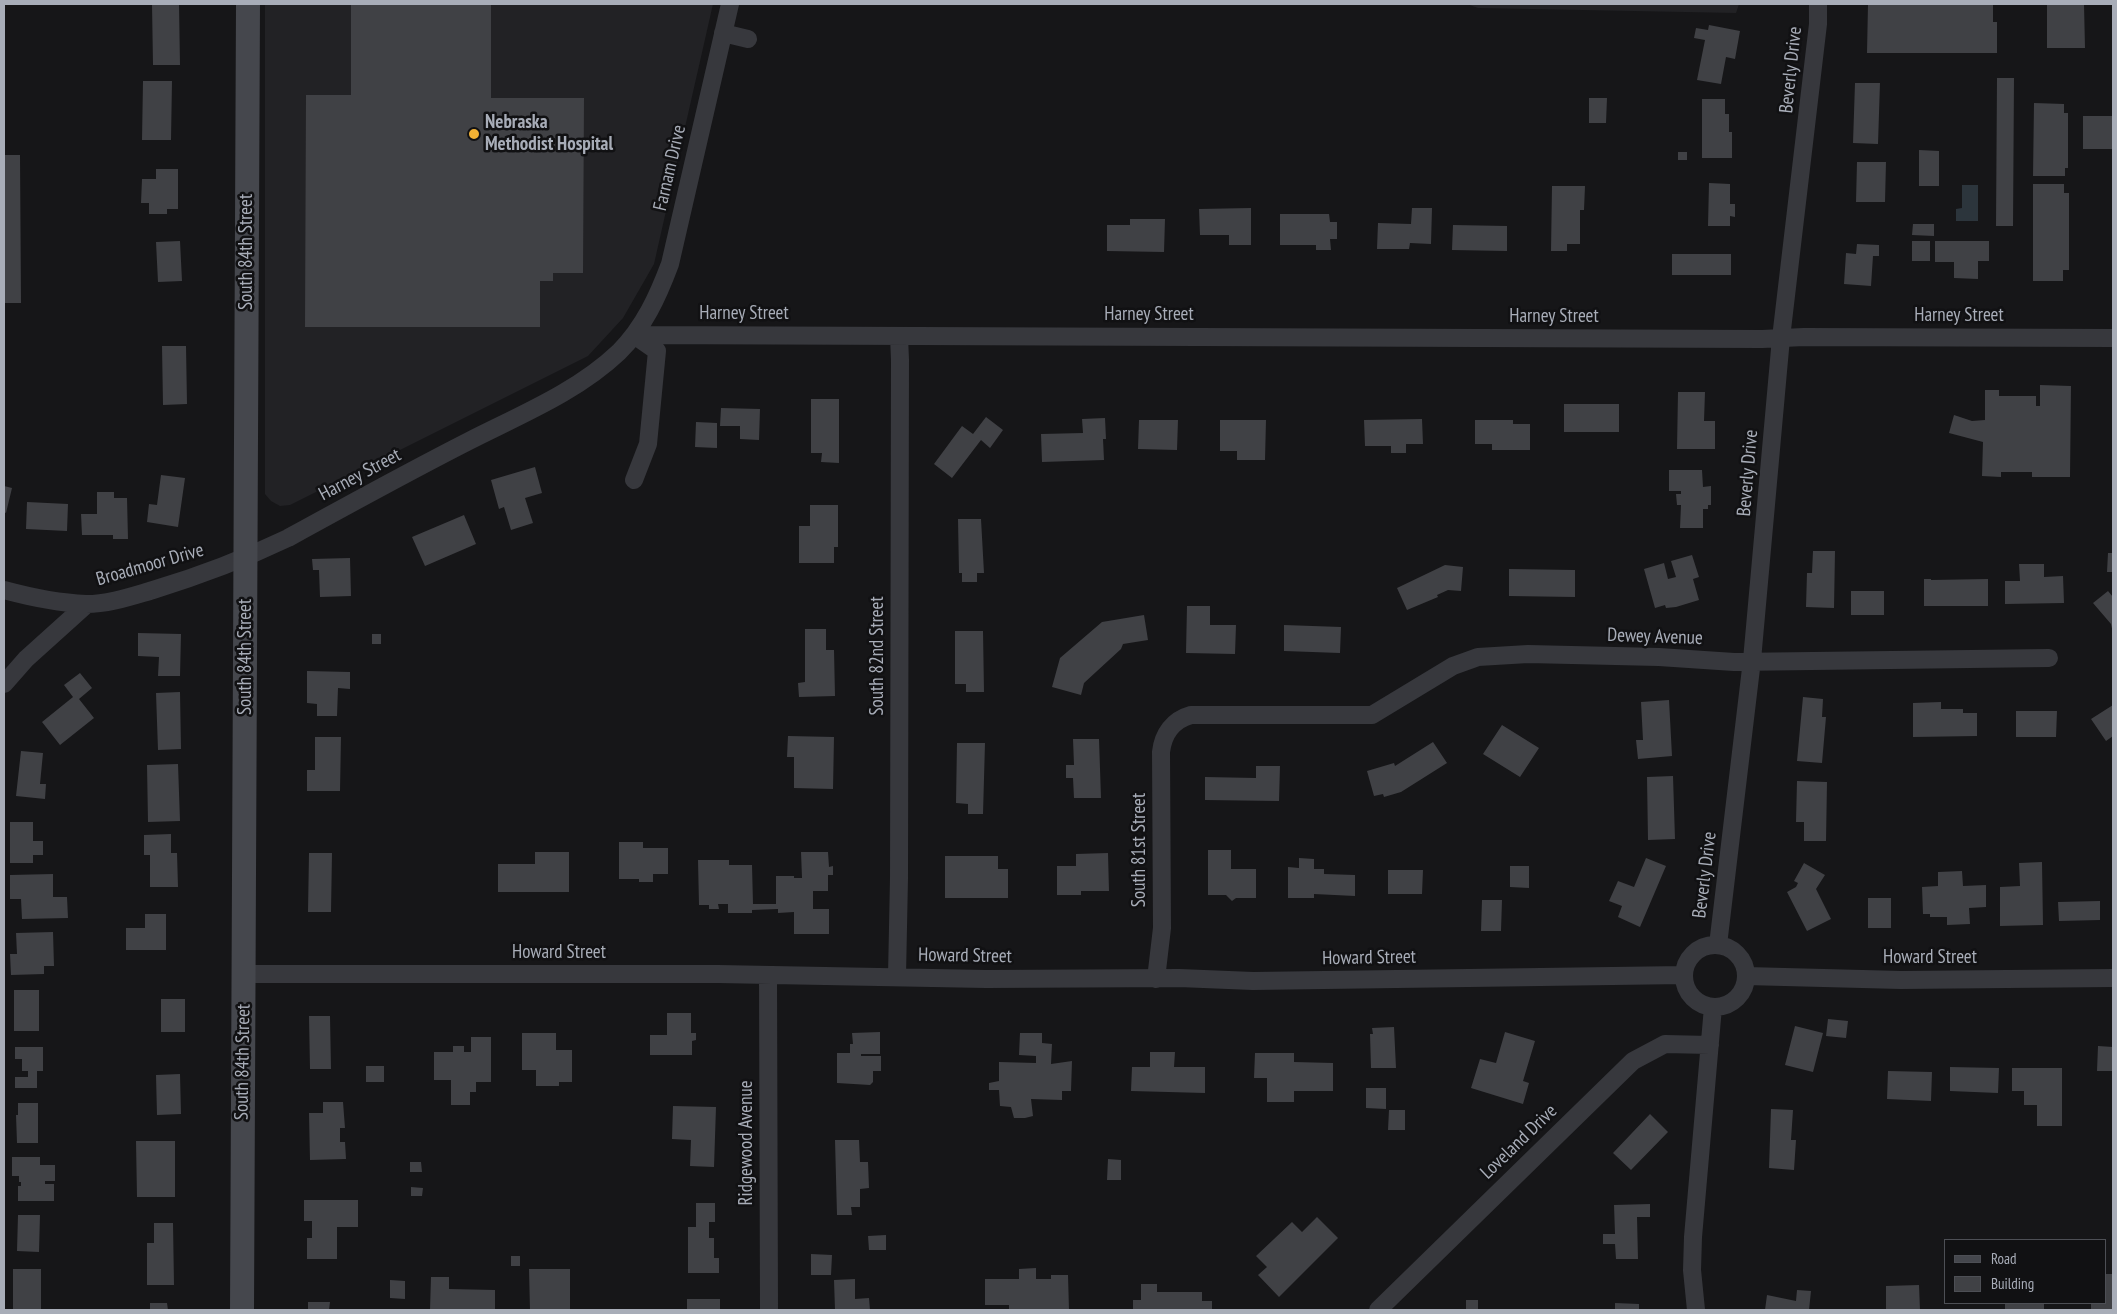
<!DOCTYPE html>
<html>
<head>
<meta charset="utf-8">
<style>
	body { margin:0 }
	#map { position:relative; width:2117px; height:1314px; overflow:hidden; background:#161618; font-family:"PT Sans Narrow",sans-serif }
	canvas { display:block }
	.frame { position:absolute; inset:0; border:5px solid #a8adb8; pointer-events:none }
	.legend { position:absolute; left:1944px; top:1239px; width:162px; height:65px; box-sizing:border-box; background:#111113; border:1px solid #4d4f55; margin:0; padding:6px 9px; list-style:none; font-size:15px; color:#a8adb8 }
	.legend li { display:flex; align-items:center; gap:10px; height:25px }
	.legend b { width:25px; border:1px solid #4d4f55 }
</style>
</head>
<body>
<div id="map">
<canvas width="2117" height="1314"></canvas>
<div class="frame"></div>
<ul class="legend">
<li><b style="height:6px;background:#45474d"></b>Road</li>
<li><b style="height:14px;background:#404145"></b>Building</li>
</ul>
</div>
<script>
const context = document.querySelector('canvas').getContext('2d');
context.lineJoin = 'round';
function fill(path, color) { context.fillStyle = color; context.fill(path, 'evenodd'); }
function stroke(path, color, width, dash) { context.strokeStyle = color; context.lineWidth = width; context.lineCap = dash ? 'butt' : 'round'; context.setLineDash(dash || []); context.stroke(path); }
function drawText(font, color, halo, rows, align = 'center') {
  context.font = font + ' "PT Sans Narrow",sans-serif'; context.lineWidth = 5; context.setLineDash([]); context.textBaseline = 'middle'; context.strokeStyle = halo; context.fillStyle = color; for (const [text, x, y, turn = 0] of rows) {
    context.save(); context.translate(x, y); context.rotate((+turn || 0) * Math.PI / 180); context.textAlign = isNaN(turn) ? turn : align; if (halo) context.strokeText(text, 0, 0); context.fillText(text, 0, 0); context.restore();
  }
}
fill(new Path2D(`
	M265,4H713L654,264L623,318L588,356L290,505L280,506L271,501L265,494Z
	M1467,4H1739L1736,13L1478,8Z`), '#222225');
fill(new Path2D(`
	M1962,185H1978V221H1956V209L1962,208Z`), '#2c353c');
fill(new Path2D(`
	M152,4H179L180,65H153Z
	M351,4H491V98H584L583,273H553V281H540V327H305L306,95H351Z
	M1868,4H1993V22H1997V53H1867Z
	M2047,4H2084L2085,48H2047Z
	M1709,25L1740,31L1735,59L1726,57L1721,84L1697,80L1705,40L1694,38L1696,28L1708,30Z
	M1997,78H2014L2013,226H1996Z
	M143,81H172L171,140H142Z
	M1855,83H1880L1878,144L1853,143Z
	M1589,98H1607L1606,123H1589Z
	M1702,99H1725V114H1729V132H1732V158H1702Z
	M2034,103L2064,104V113H2068V168H2065V176H2033Z
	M2083,116H2113V149H2083Z
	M1919,150L1939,151V186H1919Z
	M1678,152H1687V160H1678Z
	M4,155H20L21,303H4Z
	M1857,162H1886L1885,202H1856Z
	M156,169H178V209H167V214H149V203H141L142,179H156Z
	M1709,183L1730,184V204H1735V217L1730,216V226H1708Z
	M2033,184H2064V193H2069V270H2063V281H2033Z
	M1552,186H1585L1584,210H1580V244H1567V251H1551Z
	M1251,208V245H1229V235H1200L1199,209Z
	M1412,208H1432L1431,244L1410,243L1409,249H1377L1378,223L1411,224Z
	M1280,214H1329L1330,222H1337V239H1330L1331,250H1316V245H1280Z
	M1130,219H1165L1164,252L1107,251V225H1130Z
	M1913,224H1934V236L1912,235Z
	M1453,225L1507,226V251L1452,250Z
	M180,241L182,281L158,282L156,242Z
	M1912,241H1930V261H1912Z
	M1935,241H1989V261H1978V279L1954,278V262H1935Z
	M1857,244L1879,245V256H1873L1871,286L1844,284L1846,253L1856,254Z
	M1672,254H1731V275H1672Z
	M162,346H186L187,404L163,405Z
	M2040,385L2071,386L2070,477H2032V472H2001V477L1982,476L1983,442L1949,433L1954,415L1972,421L1985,420V390H1999V396H2036V406H2040Z
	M1678,392H1705L1704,421H1715V449H1677Z
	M811,399H839V463L821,462L822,453H811Z
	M1564,404H1619V432H1564Z
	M721,408L760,409L759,440L740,439V426H720Z
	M986,417L1003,430L990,448L981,440L952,478L934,464L962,426L973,434Z
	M1105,418L1106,439H1103L1104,460L1042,462L1041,434L1083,433L1082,419Z
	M1422,419L1423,444H1406V453H1391V446H1365L1364,420Z
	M1139,420H1178L1177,450L1138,449Z
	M1220,420H1266L1265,460H1237V451H1220Z
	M1475,420H1513V424H1530V450H1492V444H1475Z
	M696,422L717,423V448L695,447Z
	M535,467L542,493L525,498L533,523L511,530L504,507L499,509L491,480Z
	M1669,470H1702L1703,487L1711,486V505H1708V509H1703V528H1680L1681,505H1677L1676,494H1681V491H1669Z
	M161,475L185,478L178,527L147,522L149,504L157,505Z
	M4,486L12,488L6,513L4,512Z
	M97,492H114V498H127L128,539H113V535H82L81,514H97Z
	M27,502L68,504L67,531L26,529Z
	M810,505H838V547H834V563H799V526H810Z
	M464,515L476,544L425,566L412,537Z
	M958,519H981L984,573H977V582H962V573H959Z
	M1813,551H1835L1834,608L1806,607L1807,573H1812Z
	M2108,553H2113V572H2107Z
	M1692,555L1699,577L1693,579L1699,600L1676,607L1666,608L1665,605L1655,608L1644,569L1664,563L1668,579L1676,577L1671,561Z
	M350,558L351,596L320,597L319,570H313L312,559Z
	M2019,564H2044V577L2063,576L2064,603L2005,604V581H2020Z
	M1445,565L1463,567L1461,591L1448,590L1437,595L1438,597L1407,610L1397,588Z
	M1509,569L1575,570V597L1509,596Z
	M1924,579H1931V580L1988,579V606H1924Z
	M1851,591H1884V615H1851Z
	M2108,591L2113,597V633L2111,624L2093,603Z
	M1187,606H1210V625H1236L1235,654L1186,653Z
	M1144,615L1148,640L1123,644L1121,649L1084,683L1081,695L1052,687L1060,658L1102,622Z
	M1284,625L1341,627L1340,653L1284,651Z
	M805,629H826V650H834L835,696L799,697L798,683L805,682Z
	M955,631H983L984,692H966V684H955Z
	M138,633L181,634L180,676H158L159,657L138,656Z
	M372,634H381V644H372Z
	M307,671L350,672V689L338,688L337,716H317V704L307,703Z
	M80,673L92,688L79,699L94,718L60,745L42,722L73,697L64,685Z
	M180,692L181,749L158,750L156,693Z
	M1803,697L1823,699L1822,717H1826L1822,763L1797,761Z
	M1669,700L1672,756L1638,759L1636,740H1643L1641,702Z
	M1941,702V709H1963V713H1977V736L1913,737V703Z
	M2113,705V736L2106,741L2091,719Z
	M2016,711H2057L2056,737H2016Z
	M1502,725L1539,748L1520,777L1483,754Z
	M788,736L834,737L833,789L794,788V757H787Z
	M315,737H341L340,791H307V770H315Z
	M1073,739H1099L1101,798H1074L1073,778H1066V765H1074Z
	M1433,742L1447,763L1401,792L1384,797L1383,794L1374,796L1367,771L1394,763L1395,766Z
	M957,743H985L983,814H968V804L956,803Z
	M21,751L43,753L40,784H46L45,799L16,796Z
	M178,764L180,821L148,822L147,765Z
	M1256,766H1280L1279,801L1205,800V777L1256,778Z
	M1673,776L1675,839L1648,840L1647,777Z
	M1797,781L1827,782L1826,841H1804V822H1796Z
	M10,822H33V841H43V855H33V863H10Z
	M171,834V853H177L178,887H150V855H144V835Z
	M619,842H643V848H668V874H653V882H639V879H619Z
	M1208,850H1231V869H1256V898H1236L1232,901L1226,895H1208Z
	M535,852H569V892H498V864H535Z
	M801,852H828L829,867L833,866V875H828V891H813V909H829V934H794V912L778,913V909L752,910V913H728V904H718L719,909H709V905H699L698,860H729V865H752L753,904H776V876H794V878H802Z
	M309,853H332L331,912H308Z
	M1108,853L1109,891H1081V895H1057V866H1076V854Z
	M945,856H998V869H1008V898H945Z
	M1299,858L1314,859V869H1324V874L1355,875V896L1314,894V898H1288V867L1299,868Z
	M1646,858L1666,866L1640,927L1618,917L1622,906L1609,901L1618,881L1634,887Z
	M2042,862L2043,925L2000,926V887L2020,886L2019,863Z
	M1804,863L1825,875L1816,889L1831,919L1807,931L1787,892L1796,887L1798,883L1794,881Z
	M1510,866H1529V888L1510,887Z
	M1388,870H1423L1422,894H1388Z
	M1962,871L1963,886L1986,885V907L1969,908L1970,924L1947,925V917H1930V914H1923L1922,887L1938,886V872Z
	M53,874V897H67L68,918L22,919L21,899H10V875Z
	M1868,898H1891V928H1868Z
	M1482,900H1502L1501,931H1481Z
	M2100,901V920L2059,921L2058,902Z
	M145,914H166V950H126V928H145Z
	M53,932L54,966H44V974L11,975L10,954H17L16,933Z
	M14,990H39V1031H14Z
	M161,999H185V1032H161Z
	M667,1013H691V1033H696V1040L692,1041V1055H650V1035H667Z
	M309,1016H330L331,1069H310Z
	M1828,1019L1848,1021L1846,1038L1826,1036Z
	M1795,1026L1823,1033L1813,1072L1785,1065Z
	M1394,1027L1396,1068H1371L1370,1034H1373L1372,1028Z
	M880,1032V1054H861V1056H881V1071H873V1082L870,1085L837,1083V1053H850V1044H853L852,1033Z
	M1505,1032L1535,1041L1523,1081L1529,1083L1523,1104L1471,1088L1480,1059L1496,1063Z
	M522,1033H556V1050H572V1082H559V1086H536V1070H522Z
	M1020,1033H1042V1043L1052,1044L1051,1064L1072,1061L1071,1091H1062V1100L1031,1099L1033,1116L1025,1118H1014L1011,1107L1000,1106L999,1090H989V1083L999,1081V1062L1036,1063V1056L1019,1055Z
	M471,1037H491V1082H476V1092H470V1105H451V1080H434V1052H453V1046H464V1052H471Z
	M2098,1046L2113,1047V1071H2097Z
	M15,1047H43V1071H37V1088H15V1077H28V1071H22V1059H15Z
	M1150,1052H1175L1174,1067H1205V1093L1131,1091L1132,1067H1150Z
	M1255,1053H1294V1062L1333,1063V1091H1294V1102H1267V1078H1254Z
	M366,1066H384V1082H366Z
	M1950,1067L1999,1068L1998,1093L1950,1091Z
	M2012,1068H2062V1126H2037V1105H2024V1091H2012Z
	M1888,1071L1932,1072L1931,1101L1887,1099Z
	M180,1074L181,1114L157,1115L156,1075Z
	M1366,1088H1386V1109L1366,1108Z
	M323,1102H343L345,1128H340V1142H345L346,1159L310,1160L309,1113H323Z
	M18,1103H38V1143H17L16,1115H18Z
	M673,1106L716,1107L714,1167L690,1166L691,1140L672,1139Z
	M1771,1109L1793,1110L1791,1140H1796L1794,1170L1769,1168Z
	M1389,1110H1405V1130H1388Z
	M1650,1114L1668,1132L1631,1170L1613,1153Z
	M835,1140H859L860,1162H868L869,1188L860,1189V1207H851L852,1215H837Z
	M136,1141H175V1197H137Z
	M12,1157H40V1165H55V1181H45V1184H54V1201H18V1186H21V1182H19V1176H12Z
	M1108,1159L1121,1160V1180H1107Z
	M410,1162H421L422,1172H410Z
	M411,1187L423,1188L422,1196H411Z
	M304,1200H358V1227H337V1259H307V1238H312V1221H304Z
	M696,1203H715V1222H709V1238H714V1258H719V1273H688V1227H696Z
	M1650,1204V1217H1637L1638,1259H1616L1615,1244H1603V1234H1615L1614,1205Z
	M18,1215H40L39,1252L17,1251Z
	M1317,1217L1338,1238L1279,1297L1258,1275L1267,1267L1256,1256L1292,1222L1302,1232Z
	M154,1223H173L174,1285H147V1243H154Z
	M886,1235V1250H869L868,1236Z
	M811,1254L832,1255L831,1275H811Z
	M511,1256H520V1266H511Z
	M1036,1268V1279H1051V1275H1068L1069,1310H1009V1305H985V1279H1019V1269Z
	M13,1269H41V1310H13Z
	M529,1269H570V1310H530Z
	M2106,1274H2113V1310H2091V1303H2106Z
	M431,1277H449V1289L495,1290V1310H430Z
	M855,1279V1299L869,1298L870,1310H835L834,1280Z
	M390,1280L405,1281V1299L390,1298Z
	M1141,1284H1157V1292H1202V1301H1212V1310H1133V1300H1141Z
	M1919,1285L1920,1310H1886V1286Z
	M1797,1290L1811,1291L1809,1310H1765L1767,1295L1796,1301Z
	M687,1299H720V1310H687Z
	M1466,1300H1478V1310H1466Z
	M308,1302H330L329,1310H308Z
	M150,1303H167L168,1310H150Z
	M1615,1303L1639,1304V1310H1615Z
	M2005,1303H2044V1310H2005Z`), '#404145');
stroke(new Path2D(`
	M723,33L748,39
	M634,335L1762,339L1804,337L2113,338
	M634,480L648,444L657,351L634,335
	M4,590C30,597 59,603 86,604C109,604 132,596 153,590C199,576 244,559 288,538C348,505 408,472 469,441C520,415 577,392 619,352C644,327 658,296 670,264L730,4
	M4,684L26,659L87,604
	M1718,945L1752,660L1781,338L1818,24V4
	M1684 976a31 31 0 1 1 62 0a31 31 0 1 1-62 0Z
	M244,974H718L986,979L1179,978L1253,981L1684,975
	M768,976L769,1310
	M897,976L899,878L900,360L899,336
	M1746,976L1901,980L2113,978
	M1156,979L1162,928L1161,752C1163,734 1173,720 1191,715H1372L1453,666L1478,657L1528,654L1659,657L1734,662L2049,658
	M1378,1310L1633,1061L1665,1044L1710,1045
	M1696,1310L1692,1270L1693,1237L1713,1007`), '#37383d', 18);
stroke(new Path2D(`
	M242,1310L248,4`), '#45474d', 24);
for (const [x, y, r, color] of [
	[474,134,6,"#f2b134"]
]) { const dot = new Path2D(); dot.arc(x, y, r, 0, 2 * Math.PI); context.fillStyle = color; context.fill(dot); stroke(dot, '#111113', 2); }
drawText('19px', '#a8adb8', '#111113', [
	["Beverly Drive",1791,70,-84],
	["Farnam Drive",670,168,-77],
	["South 84th Street",247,252,-90],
	["Harney Street",744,314],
	["Harney Street",1149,315],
	["Harney Street",1959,316],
	["Harney Street",1554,317],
	["Beverly Drive",1748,473,-85],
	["Harney Street",360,475,-28],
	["Broadmoor Drive",150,565,-16],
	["Dewey Avenue",1655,637,2],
	["South 82nd Street",878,656,-90],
	["South 84th Street",246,657,-90],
	["South 81st Street",1140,850,-90],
	["Beverly Drive",1705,875,-83],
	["Howard Street",559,953],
	["Howard Street",965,956,1],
	["Howard Street",1369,958,-1],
	["Howard Street",1930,958],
	["South 84th Street",243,1062,-89],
	["Loveland Drive",1519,1142,-44],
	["Ridgewood Avenue",747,1143,-90]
]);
drawText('bold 19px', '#a8adb8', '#111113', [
	["Nebraska",485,123],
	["Methodist Hospital",485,145]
], 'left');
</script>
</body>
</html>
